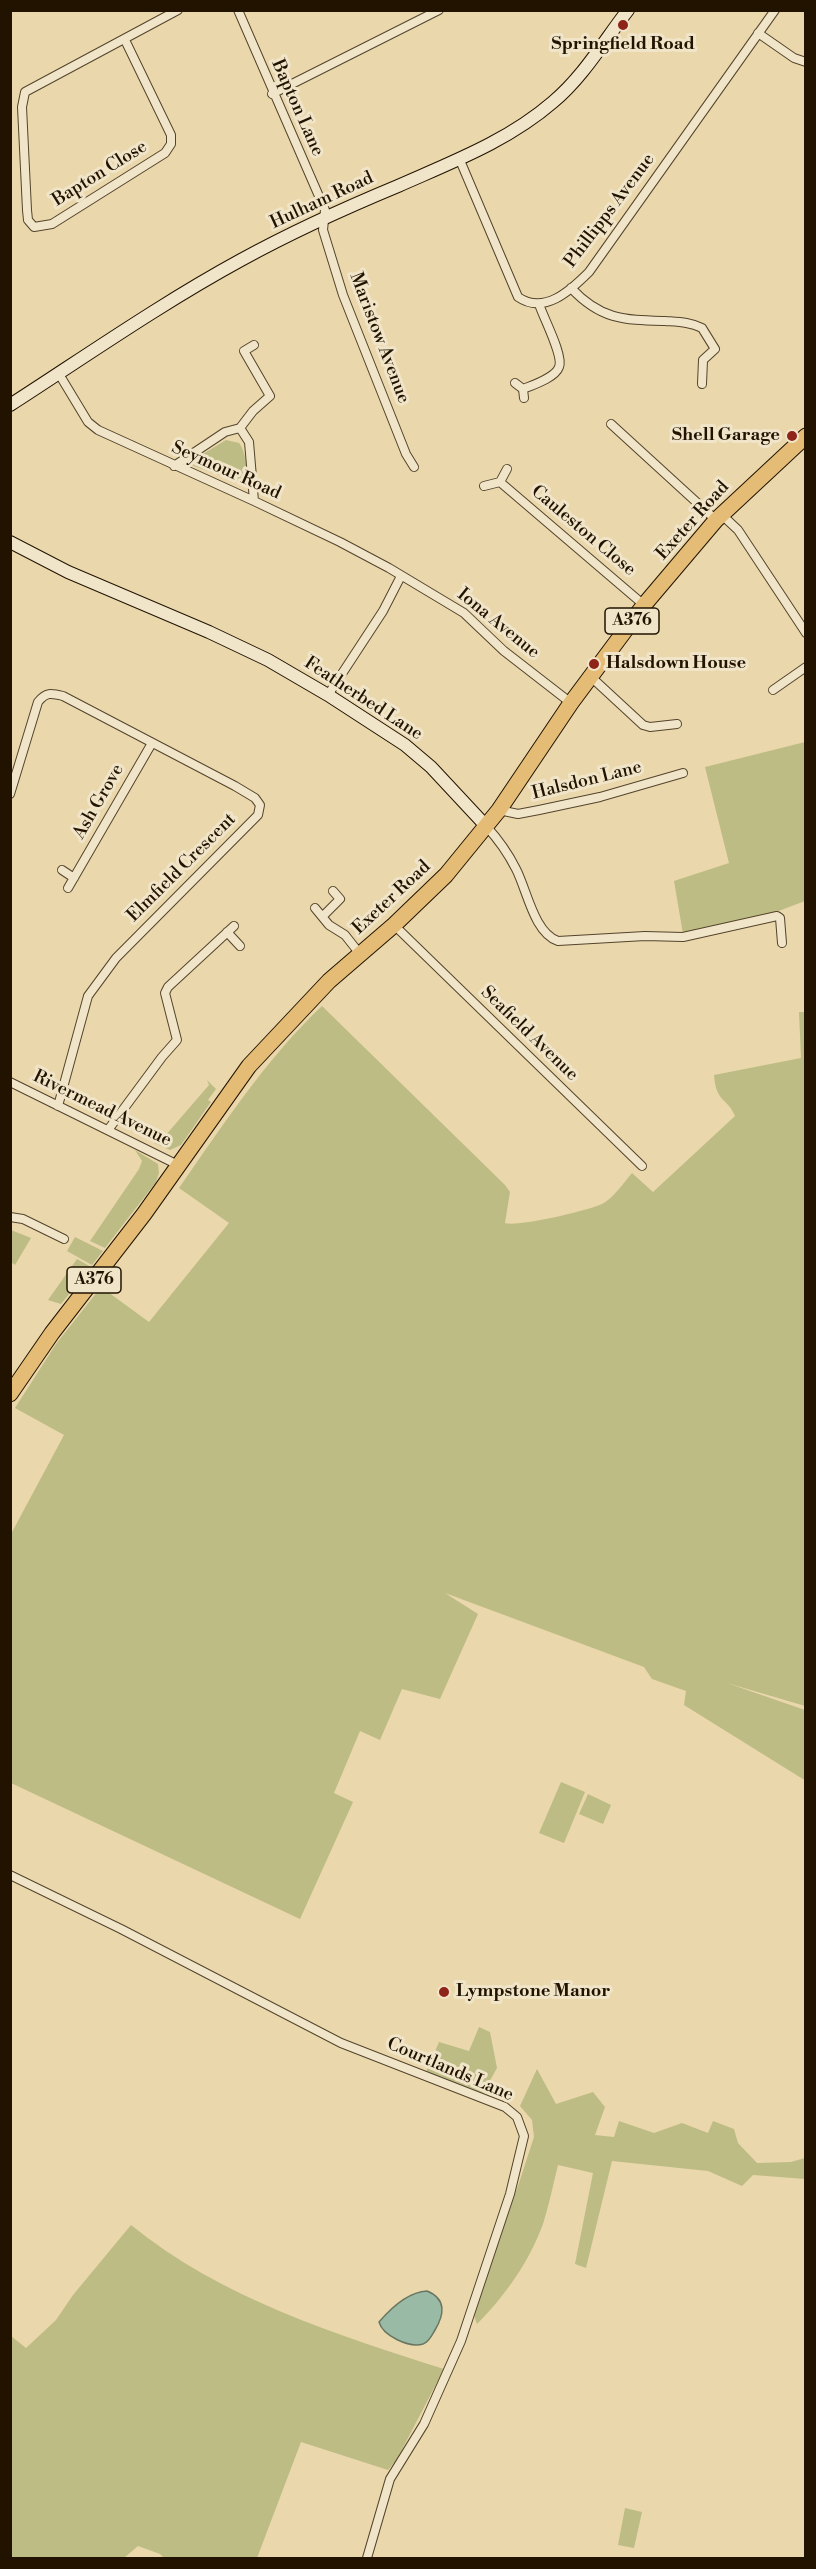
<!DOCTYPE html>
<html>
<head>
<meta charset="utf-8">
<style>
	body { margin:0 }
	#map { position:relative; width:816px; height:2569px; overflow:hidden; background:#ead7ac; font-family:"Libre Bodoni",serif }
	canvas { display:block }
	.frame { position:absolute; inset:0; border:12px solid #211300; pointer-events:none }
</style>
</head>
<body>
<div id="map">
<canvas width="816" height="2569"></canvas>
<div class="frame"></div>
</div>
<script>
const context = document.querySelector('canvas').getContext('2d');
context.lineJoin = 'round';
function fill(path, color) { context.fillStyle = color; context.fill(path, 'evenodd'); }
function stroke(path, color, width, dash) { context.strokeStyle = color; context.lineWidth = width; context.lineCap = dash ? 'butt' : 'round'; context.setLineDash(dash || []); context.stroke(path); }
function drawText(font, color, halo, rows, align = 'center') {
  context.font = font + ' "Libre Bodoni",serif'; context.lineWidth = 6; context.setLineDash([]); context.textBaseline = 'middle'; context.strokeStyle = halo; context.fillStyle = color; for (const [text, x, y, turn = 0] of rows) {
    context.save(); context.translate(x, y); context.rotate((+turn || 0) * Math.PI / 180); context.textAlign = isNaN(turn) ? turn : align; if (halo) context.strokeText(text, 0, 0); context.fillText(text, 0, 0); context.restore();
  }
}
fill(new Path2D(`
	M226,440L239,443C246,452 249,474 244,484L191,465L193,460Z
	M805,742V901L776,912L683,934L674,881L729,863L705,767Z
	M322,1006L505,1185L510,1192L505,1223C519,1227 586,1211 602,1204C613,1199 624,1182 632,1173L653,1192L735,1116C727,1097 716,1103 714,1075L801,1058L799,1012H805V1706L727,1683L805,1710L806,1781L684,1705L686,1691L652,1679L644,1667L445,1593L478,1614L440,1699L402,1689L380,1740L360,1731L334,1793L353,1802L300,1919L11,1783V1534L64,1435L15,1408L56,1344L101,1287L149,1322L229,1223L179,1188C223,1125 266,1059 322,1006Z
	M207,1080L216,1089L208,1100L211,1102L181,1145L170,1150L154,1143L165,1136L209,1085Z
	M135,1150L158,1164L159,1173L156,1182L105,1248L90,1241L139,1169L142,1161Z
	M11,1230L31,1238L15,1265L11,1262Z
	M75,1237L103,1251L92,1265L67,1251Z
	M77,1259L91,1267L61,1304L48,1300Z
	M561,1782L585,1792L564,1843L539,1833Z
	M588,1794L611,1805L603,1824L579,1814Z
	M479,2027L490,2032L497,2068L483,2093L426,2072L439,2042L469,2051Z
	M537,2069L556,2104L593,2092L605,2107L595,2135L614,2137L619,2121L654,2133L682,2123L708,2133L713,2121L734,2129L738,2143L757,2163L791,2162L805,2158V2179L753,2175L742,2186L708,2171L612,2161L586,2268L575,2264L593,2173L558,2165C553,2185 549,2205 543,2224C529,2262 505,2296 477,2324L473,2313L484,2277L519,2183L534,2137L532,2120L520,2106Z
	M131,2225C221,2298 334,2334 444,2369L397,2459L388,2470L301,2442L257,2558H164L160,2554L138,2546L124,2558H11V2336L26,2348L56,2320L73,2295Z
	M625,2508L642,2512L634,2548L618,2545Z`), '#bdbc84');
const water = new Path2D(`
	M427,2291C447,2299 444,2315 435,2330C432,2335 429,2342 423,2344C409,2348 383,2336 379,2322C391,2308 408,2292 427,2291Z`);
fill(water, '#99baa4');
stroke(water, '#697762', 1.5);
const street = new Path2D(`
	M238,10L325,210L323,230L343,295L406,454L414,467
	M758,33L794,58L806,62
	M125,40L171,135V144L165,153L52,224L34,227L28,220L27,210L22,107L25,92L178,10
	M272,94L439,10
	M459,158L518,297C544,315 570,291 589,272L775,10
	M571,288C601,320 624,320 665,321C679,322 690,322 702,328L715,349L703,360L702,384
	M59,374L88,422L98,430L254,501L340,542L389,568L464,613L504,651L571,703
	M515,383L523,389L524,398
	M523,389C533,385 555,378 559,367C564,356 543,317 539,304
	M611,424L716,520
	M240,428L253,411L270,396L244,351L254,345
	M174,466L225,432L240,428L249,442L254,501
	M500,482L644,605
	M484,486L500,482L507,469
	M722,515L738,530L806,633
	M590,676L643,725L650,727L677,724
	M773,690L806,667
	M328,695L383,611L401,576
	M10,794L38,702C46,692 51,693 63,696L235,786L255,798L260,805L258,815L116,958L88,996L58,1106
	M499,810L518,814L539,810L600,797L683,773
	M486,826C498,839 508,853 516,869C527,890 534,933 558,941L645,936L683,937L777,916L780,918L782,943
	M62,870L74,878
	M68,888L152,743
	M315,908L329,925L345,935L360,954
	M323,916L340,899L333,891
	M394,925L642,1166
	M227,932L240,946
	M10,1082L180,1166
	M108,1130L162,1057L177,1040L165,993L168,987L234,926
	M10,1217L23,1219L64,1239
	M10,1875L121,1929L341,2043L505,2107L517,2117L524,2136L510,2194L461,2341L424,2424L390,2479L367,2558`);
const secondary = new Path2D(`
	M10,405C86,356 162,303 241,260C292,232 345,208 398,186C452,162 508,141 553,102C583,77 604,41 628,10
	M10,542L68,572L209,632L268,660L328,695L405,745L431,767L486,826`);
const highway = new Path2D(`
	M10,1394L52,1333L144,1214L249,1066L329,981L394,925L446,875L499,810L571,703L644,605L716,520L806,436`);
stroke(street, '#53442b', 10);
stroke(secondary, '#211300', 14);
stroke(highway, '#211300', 17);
stroke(street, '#f1e5c9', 8);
stroke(secondary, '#f1e5c9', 12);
stroke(highway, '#e5bc76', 15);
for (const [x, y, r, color] of [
	[623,25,6,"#8f2418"],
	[792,436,6,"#8f2418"],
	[594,664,6,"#8f2418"],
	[444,1992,6,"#8f2418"]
]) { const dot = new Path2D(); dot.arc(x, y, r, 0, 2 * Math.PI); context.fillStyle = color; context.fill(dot); stroke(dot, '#f1e5c9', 2); }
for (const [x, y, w] of [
	[632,621,54],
	[94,1280,54]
]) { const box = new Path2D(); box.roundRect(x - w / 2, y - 13, w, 26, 4.5); context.fillStyle = '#f1e5c9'; context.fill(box); stroke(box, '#211300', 1.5); }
drawText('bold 16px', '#211300', null, [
	["A376",632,621],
	["A376",94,1280]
]);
drawText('bold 18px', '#211300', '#f1e5c9', [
	["Springfield Road",623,45,"center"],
	["Shell Garage",780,436,"right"],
	["Halsdown House",606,664],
	["Lympstone Manor",456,1992]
], 'left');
drawText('18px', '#211300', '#f1e5c9', [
	["Bapton Lane",297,108,66],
	["Bapton Close",100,174,-32],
	["Hulham Road",322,201,-25],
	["Phillipps Avenue",610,211,-53],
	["Maristow Avenue",379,338,69],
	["Seymour Road",226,471,24],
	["Exeter Road",693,521,-48],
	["Cauleston Close",583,531,40],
	["Iona Avenue",498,624,39],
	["Featherbed Lane",363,699,33],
	["Halsdon Lane",587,781,-14],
	["Ash Grove",99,802,-60],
	["Elmfield Crescent",182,868,-45],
	["Exeter Road",392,898,-43],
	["Seafield Avenue",529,1034,44],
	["Rivermead Avenue",102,1109,26],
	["Courtlands Lane",450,2070,23]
]);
</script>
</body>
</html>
